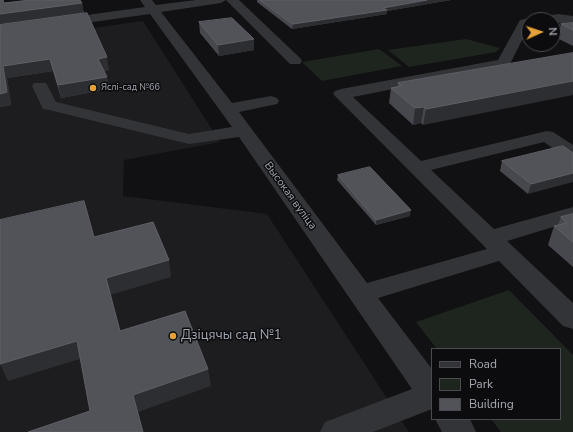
<!DOCTYPE html>
<html>
<head>
<meta charset="utf-8">
<style>
	body { margin:0 }
	#map { position:relative; width:573px; height:432px; overflow:hidden; background:#111113; font-family:"Nunito Sans",sans-serif }
	canvas { display:block }
	.legend { position:absolute; left:431px; top:348px; width:130px; height:72px; box-sizing:border-box; background:#0c0c0e; border:1px solid #494b50; margin:0; padding:5px 7px; list-style:none; font-size:12px; color:#a4a9b2 }
	.legend li { display:flex; align-items:center; gap:8px; height:20px }
	.legend b { width:20px; border:1px solid #494b50 }
	.north { position:absolute; left:521px; top:12px; width:40px; height:40px; box-sizing:border-box; background:#0c0c0e; border:1px solid #494b50; border-radius:50%; rotate:87deg; font-size:11px; font-weight:700; line-height:16px; text-align:center; color:#a4a9b2 }
	.north::after { content:''; display:block; margin:auto; width:14px; height:18px; background:#e4a238; clip-path:polygon(50% 0,100% 100%,50% 72%,0 100%) }
</style>
</head>
<body>
<div id="map">
<canvas width="573" height="432"></canvas>
<ul class="legend">
<li><b style="height:5px;background:#333437"></b>Road</li>
<li><b style="height:11px;background:#1e251e"></b>Park</li>
<li><b style="height:11px;background:#515358"></b>Building</li>
</ul>
<div class="north">N</div>
</div>
<script>
const context = document.querySelector('canvas').getContext('2d');
context.lineJoin = 'round';
function fill(path, color) { context.fillStyle = color; context.fill(path, 'evenodd'); }
function stroke(path, color, width, dash) { context.strokeStyle = color; context.lineWidth = width; context.lineCap = dash ? 'butt' : 'round'; context.setLineDash(dash || []); context.stroke(path); }
function drawText(font, color, halo, rows, align = 'center') {
  context.font = font + ' "Nunito Sans",sans-serif'; context.lineWidth = 3; context.setLineDash([]); context.textBaseline = 'middle'; context.strokeStyle = halo; context.fillStyle = color; for (const [text, x, y, turn = 0] of rows) {
    context.save(); context.translate(x, y); context.rotate((+turn || 0) * Math.PI / 180); context.textAlign = isNaN(turn) ? turn : align; if (halo) context.strokeText(text, 0, 0); context.fillText(text, 0, 0); context.restore();
  }
}
fill(new Path2D(`
	M143,21L220,142L124,160L123,196L267,214L409,432H0V41Z`), '#1d1d20');
fill(new Path2D(`
	M466,39L500,48L496,52L409,67L388,50Z
	M379,49L402,66L322,81L302,62Z
	M509,290L573,355V432H501L491,419H560V349H437L416,322Z`), '#1e251e');
fill(new Path2D(`
	M140,0H152L156,5L196,0H239L300,58L302,61L300,64H290L226,0L221,3L161,12L232,103L271,96L277,98L279,101L277,104L239,112L367,283L487,249L333,94L335,91L341,89L498,60L520,20L529,18L533,19L529,20V26L509,66L353,97L421,161L547,131L553,132L573,145V160L566,158L544,142L431,170L494,229L573,207V221L507,241L573,303V329L563,326L499,261L378,298L432,369V409L373,432H320L325,422L412,389L239,137L189,144L49,110L43,109L32,86L34,83H46L56,102L189,134L232,127L150,14L0,35V27L145,7Z
	M558,14L573,16V24L553,22V20H537L539,17Z
	M435,419H470L476,432H442Z`), '#333437');
fill(new Path2D(`
	M257,0H451L387,11V14L292,29L257,2Z
	M5,3H82L84,14L109,70L104,71L107,77L109,89L61,98L53,71L7,78L11,105L0,107Z
	M199,22L254,50L219,56L200,33Z
	M573,23V46L557,38L561,24Z
	M573,53L423,125L421,123L413,125L389,103L391,88L398,87V83Z
	M563,146L528,194L500,171L502,161Z
	M338,175L410,216L376,225L337,180Z
	M573,214V267L548,245L554,226L558,225L561,217Z`), '#47484e');
fill(new Path2D(`
	M427,0H451L387,11V14L292,29L293,24Z
	M82,3L84,14L0,25V14Z
	M254,39V50L219,56L218,45Z
	M107,57L109,70L101,71L98,59Z
	M50,59L53,71L7,78L11,105L0,107V94L3,66Z
	M107,77L109,89L61,98L58,85Z
	M573,81V95L423,125L426,109Z
	M424,107L421,123L413,125L415,108Z
	M573,173V182L528,194L531,184Z
	M411,210L410,216L376,225V220Z
	M169,260L171,277L110,295L106,278Z
	M77,341L83,358L8,381L0,364Z
	M208,369L211,386L138,412L133,395Z`), '#2d2e32');
const building = new Path2D(`
	M0,0H3L4,3L30,0H80L82,3L0,14Z
	M260,0H427L383,8L387,10L293,24Z
	M87,13L107,57L98,59L107,77L58,85L50,59L3,66L7,92L0,94V25Z
	M232,18L254,39L218,45L199,22Z
	M573,23V30L561,24Z
	M573,53V81L426,109L424,107L415,108L391,88L401,86L398,83Z
	M563,146L573,153V173L531,184L502,161Z
	M370,167L411,210L376,220L338,175Z
	M84,201L94,237L153,222L169,260L106,278L120,331L185,311L208,369L133,395L143,432H28L90,411L77,341L0,364V220Z
	M573,214V242L554,226L567,223L561,217Z`);
fill(building, '#515358');
stroke(building, '#5e6066', 1);
for (const [x, y, r, color] of [
	[93,88,4,"#e4a238"],
	[173,336,4,"#e4a238"]
]) { const dot = new Path2D(); dot.arc(x, y, r, 0, 2 * Math.PI); context.fillStyle = color; context.fill(dot); stroke(dot, '#0c0c0e', 1.5); }
drawText('9px', '#a4a9b2', '#0c0c0e', [
	["Яслі-сад №66",101,88]
], 'left');
drawText('11px', '#a4a9b2', '#0c0c0e', [
	["Высокая вуліца",290,196,54]
]);
drawText('13px', '#a4a9b2', '#0c0c0e', [
	["Дзіцячы сад №1",181,336]
], 'left');
</script>
</body>
</html>
